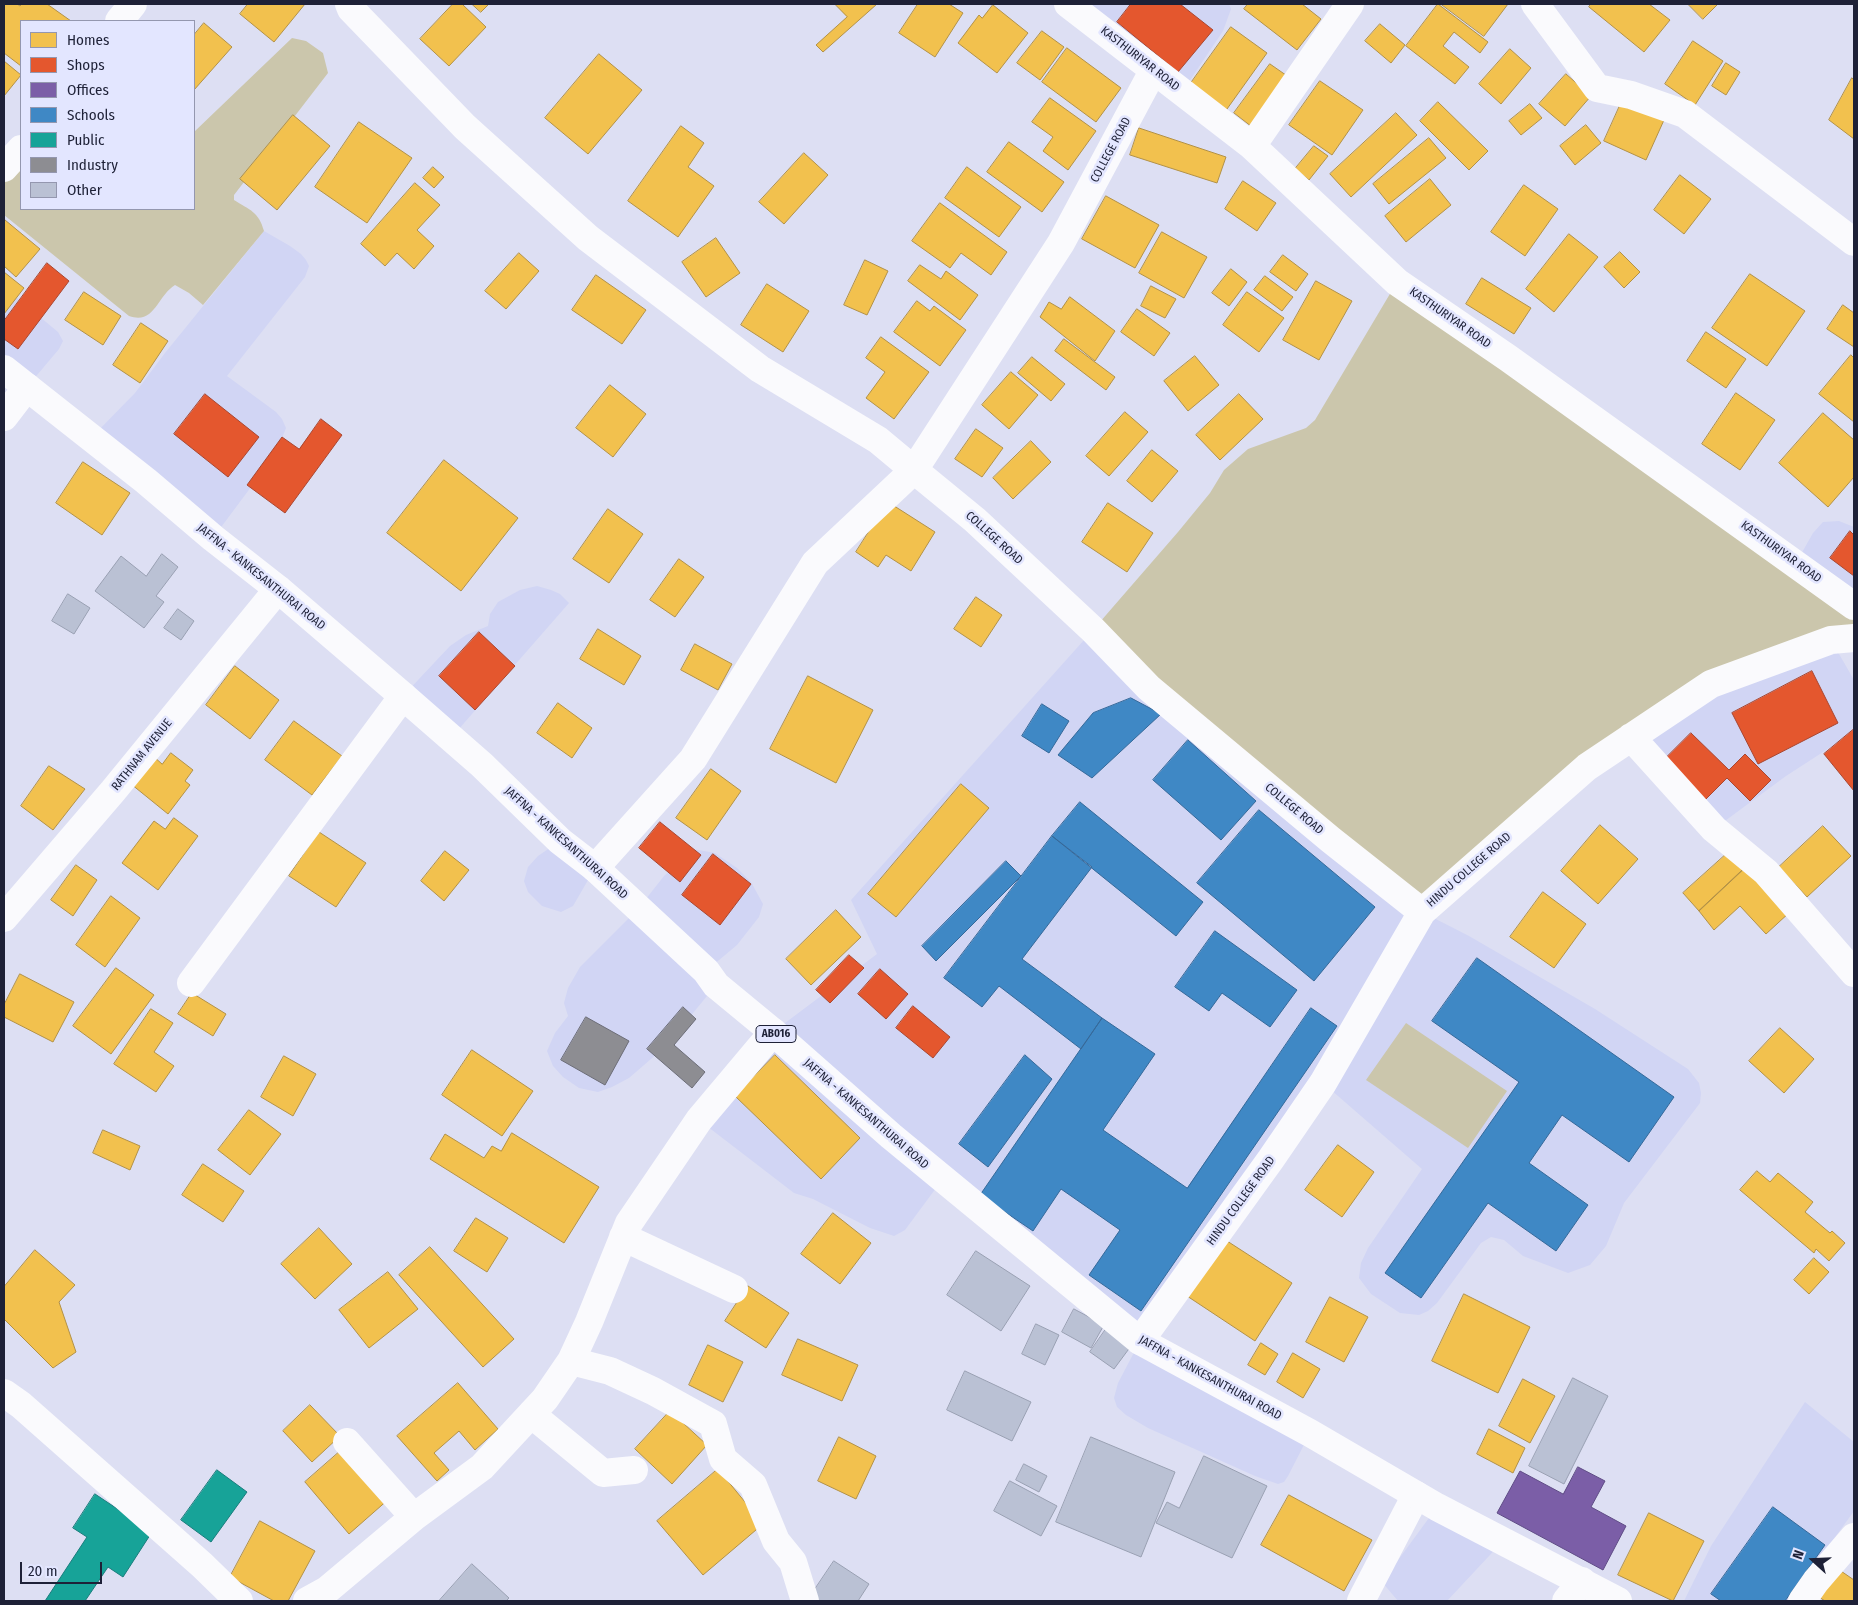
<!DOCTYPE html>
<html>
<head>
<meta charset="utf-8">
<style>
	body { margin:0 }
	#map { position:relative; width:1858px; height:1605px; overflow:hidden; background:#dddff3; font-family:"Fira Sans Condensed",sans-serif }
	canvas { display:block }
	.frame { position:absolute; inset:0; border:5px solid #1e2137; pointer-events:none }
	.legend { position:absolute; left:20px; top:20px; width:175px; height:190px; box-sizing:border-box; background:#e3e6ff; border:1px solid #9497af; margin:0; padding:6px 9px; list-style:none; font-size:15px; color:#1e2137 }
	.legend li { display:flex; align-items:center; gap:10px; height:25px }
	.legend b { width:25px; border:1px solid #9497af }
	.north { position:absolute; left:1788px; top:1535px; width:50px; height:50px; -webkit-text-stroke:4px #e3e6ff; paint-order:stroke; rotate:290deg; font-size:14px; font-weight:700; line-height:20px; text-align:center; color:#1e2137 }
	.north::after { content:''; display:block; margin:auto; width:18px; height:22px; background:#1e2137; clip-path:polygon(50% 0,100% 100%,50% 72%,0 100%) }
	.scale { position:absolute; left:20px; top:1562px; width:82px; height:22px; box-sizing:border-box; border:2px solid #1e2137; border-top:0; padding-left:6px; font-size:15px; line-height:18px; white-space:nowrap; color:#1e2137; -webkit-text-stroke:4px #e3e6ff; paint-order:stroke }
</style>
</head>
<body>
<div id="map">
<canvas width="1858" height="1605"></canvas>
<div class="frame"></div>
<ul class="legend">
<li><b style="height:14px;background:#f2c14e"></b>Homes</li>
<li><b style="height:14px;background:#e4572e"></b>Shops</li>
<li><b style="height:14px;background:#7b5ea7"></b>Offices</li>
<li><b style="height:14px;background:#3f88c5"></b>Schools</li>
<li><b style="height:14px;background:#17a398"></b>Public</li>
<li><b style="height:14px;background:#8d8d92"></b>Industry</li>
<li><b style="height:14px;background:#bac1d4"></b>Other</li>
</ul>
<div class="north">N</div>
<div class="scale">20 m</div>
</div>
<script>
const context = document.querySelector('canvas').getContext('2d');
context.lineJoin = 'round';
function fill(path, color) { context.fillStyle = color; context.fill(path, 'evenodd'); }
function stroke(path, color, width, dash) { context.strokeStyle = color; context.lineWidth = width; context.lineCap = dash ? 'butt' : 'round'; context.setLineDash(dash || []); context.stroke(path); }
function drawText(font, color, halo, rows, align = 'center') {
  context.font = font + ' "Fira Sans Condensed",sans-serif'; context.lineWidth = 5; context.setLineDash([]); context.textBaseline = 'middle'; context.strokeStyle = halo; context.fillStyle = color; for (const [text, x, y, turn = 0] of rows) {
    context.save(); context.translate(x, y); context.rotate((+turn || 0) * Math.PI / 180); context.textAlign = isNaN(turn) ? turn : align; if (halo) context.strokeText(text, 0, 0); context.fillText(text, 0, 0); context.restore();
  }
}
fill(new Path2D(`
	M1068,4H1229L1231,9L1223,31L1182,92Z
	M264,231L290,246L301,254L306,260L309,266L305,277L227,376L276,412L282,419L286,428L280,443L254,483L213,538L91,438L135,393L165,353Z
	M4,287L58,332L63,341L59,349L27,387L4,369Z
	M1839,521L1854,527V606L1796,563L1813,533L1823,522Z
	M537,586L551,590L560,594L569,603L451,738L403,696L450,646L466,635L488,626L490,614L498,602L520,590Z
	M1093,630L1422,912L1469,936L1595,1009L1688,1069L1699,1083L1701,1093L1700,1103L1624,1203L1606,1246L1590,1265L1568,1273L1523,1256L1504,1240L1491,1237L1481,1243L1437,1303L1428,1311L1419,1315L1400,1313L1371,1294L1359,1278L1361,1263L1368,1248L1422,1169L1323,1083L1140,1341L1310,1433L1288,1476L1284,1482L1278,1484L1255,1476L1148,1428L1126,1415L1117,1407L1114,1398L1118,1383L1140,1341L942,1180L905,1230L894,1236L870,1228L813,1199L794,1193L699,1120L773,1032L877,954L851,900Z
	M1831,640L1854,680V732L1786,776L1714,829L1631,737Z
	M560,841L595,868L573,906L561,912L542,906L528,892L524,881L528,867L538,856Z
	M693,849L715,853L737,868L751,882L763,904L759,917L737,945L706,971L716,985L666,1046L629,1078L612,1087L598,1092L579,1088L563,1077L553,1066L547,1051L555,1033L568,1016L564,1003L568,988L580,967L638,909L664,876Z
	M1805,1402L1854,1442V1511L1789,1601H1684L1711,1546Z
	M1437,1507L1503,1541L1447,1601H1398L1382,1582Z`), '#d1d5f4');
fill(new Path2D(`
	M292,38L306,41L323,53L328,73L234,195V200C250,210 259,212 264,231L203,305L189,293L175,285C157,296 155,325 129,316L4,215V168L21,149V209H194V132Z
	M1397,282L1854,606V638L1711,684L1422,912L1093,630L1178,532L1210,493L1224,470L1248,449L1306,428L1315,420Z
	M1406,1023L1507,1091L1468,1148L1366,1080Z`), '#cbc6ac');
const homes = new Path2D(`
	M4,4H17L20,6L22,4H47L71,21H21V66L4,53Z
	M248,4H305L274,42L240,14Z
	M453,4H462L486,27L449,66L420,39Z
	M472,4H489L481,12Z
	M835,4H877L823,52L816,45L847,17Z
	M918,4H949L963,13L935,57L899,33Z
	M1248,4H1302L1321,19L1297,50L1244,9Z
	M1438,4L1488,42L1480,53L1454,32L1443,46L1469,67L1455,84L1406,46Z
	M1441,4H1508L1484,36Z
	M1591,4H1649L1670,20L1644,52L1589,7Z
	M1688,4H1718L1703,19Z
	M993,5L1028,33L997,73L958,43L979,15L982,18Z
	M204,23L232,47L194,90V35Z
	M1380,24L1405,45L1391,63L1365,41Z
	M1231,27L1267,53L1222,116L1186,90Z
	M1042,31L1064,47L1040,80L1017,63Z
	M1693,41L1723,61L1695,105L1665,84Z
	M1067,48L1121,88L1096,122L1042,82Z
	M1510,49L1531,68L1501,104L1479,84Z
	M599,54L642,90L588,154L545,118Z
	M4,61L21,75L4,96Z
	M1726,63L1740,72L1726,95L1712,86Z
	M1270,64L1293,80L1256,130L1234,113Z
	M1566,74L1591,96L1565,126L1539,104Z
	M1852,78L1854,80V139L1829,120Z
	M1320,81L1363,110L1332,155L1289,125Z
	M1050,98L1096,131L1068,170L1043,151L1053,137L1032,122Z
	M1622,101L1664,120L1646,160L1604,141Z
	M1438,102L1488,151L1469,170L1420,121Z
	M1530,104L1542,118L1521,135L1509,121Z
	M1396,113L1417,135L1351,197L1330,174Z
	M293,115L330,146L277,210L240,179Z
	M359,122L412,158L367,223L315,187Z
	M1586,125L1601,143L1575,165L1560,146Z
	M681,126L704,143L688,167L714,186L678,237L628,201Z
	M1139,128L1226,157L1217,183L1130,155Z
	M1429,138L1446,158L1389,204L1373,184Z
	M1009,142L1064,182L1042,212L987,172Z
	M1314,146L1328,156L1309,180L1295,169Z
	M804,153L828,175L784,224L759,202Z
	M433,167L444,177L434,188L423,178Z
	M967,167L1021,207L999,237L945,198Z
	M1680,175L1711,199L1684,234L1654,210Z
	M1430,179L1451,205L1406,242L1385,216Z
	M1243,181L1276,203L1257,231L1225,209Z
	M415,183L440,205L417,230L434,246L414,269L397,253L385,266L361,244Z
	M1524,185L1558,209L1525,256L1491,232Z
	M1106,196L1159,225L1135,268L1082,239Z
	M940,203L1007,252L991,275L961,253L950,268L912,241Z
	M5,220L40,249L16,277L4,266V222Z
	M1162,232L1207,257L1184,298L1139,273Z
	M1569,234L1598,257L1554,312L1526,289Z
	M716,238L740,273L706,297L682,262Z
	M1620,252L1640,272L1624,288L1604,267Z
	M519,253L539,271L506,309L485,291Z
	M1283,255L1308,274L1296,291L1270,272Z
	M865,260L888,271L867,315L844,305Z
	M920,265L941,279L946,271L978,295L960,320L908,281Z
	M1231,269L1247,282L1229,306L1212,293Z
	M4,272L24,288L4,314Z
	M1750,274L1805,311L1767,366L1712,328Z
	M596,275L646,310L622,344L572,310Z
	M1265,276L1293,297L1282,311L1254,290Z
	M1482,278L1531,308L1514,334L1466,304Z
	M1316,281L1352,301L1319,360L1283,340Z
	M767,284L809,311L783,352L741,325Z
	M1151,286L1176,299L1165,318L1141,306Z
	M84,292L121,316L103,345L65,320Z
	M1247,292L1284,318L1259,352L1223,325Z
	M1070,297L1115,331L1095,361L1040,317L1049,302L1061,309Z
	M917,301L930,311L934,306L966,330L940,366L894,332Z
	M1843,305L1854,313V347L1827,329Z
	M1137,309L1170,333L1154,356L1121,332Z
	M141,323L168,341L140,383L113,365Z
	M1706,332L1746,359L1726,388L1687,361Z
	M881,337L929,372L894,419L866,398L885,372L866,358Z
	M1064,339L1115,377L1106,390L1055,351Z
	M1851,355L1854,358V422L1819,394Z
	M1195,356L1219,385L1188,411L1164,381Z
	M1032,357L1065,384L1051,401L1018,373Z
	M1011,372L1038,395L1009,429L982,405Z
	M610,385L646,414L613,457L576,428Z
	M1736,393L1775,420L1740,470L1702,444Z
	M1239,394L1263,419L1220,460L1196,435Z
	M1125,412L1148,432L1109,476L1086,456Z
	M1823,413L1854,440V477L1828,507L1779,463Z
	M976,429L1003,448L982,477L955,459Z
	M1031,441L1051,462L1013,499L993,478Z
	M1152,450L1178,471L1152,502L1127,481Z
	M444,460L518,518L461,591L387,533Z
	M83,462L130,493L102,535L56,503Z
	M888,502L935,532L911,571L886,555L878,567L856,552Z
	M1108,503L1153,533L1127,572L1082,542Z
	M608,509L643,534L609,583L573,559Z
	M679,559L704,577L675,617L650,600Z
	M976,597L1002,615L981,647L954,629Z
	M598,629L641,656L624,685L580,659Z
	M695,644L732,664L718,690L681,670Z
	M235,666L279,700L250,739L206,705Z
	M808,676L873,710L836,783L770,749Z
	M558,703L592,728L572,758L537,733Z
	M294,721L342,756L312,795L265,760Z
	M171,753L193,770L185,781L190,785L168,814L131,784L153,756L162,764Z
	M49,766L85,789L53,830L21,806Z
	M711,769L741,791L707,840L676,818Z
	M961,784L989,808L896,917L868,894Z
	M174,818L198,836L158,890L122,863L154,821L165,829Z
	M1600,825L1638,859L1598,904L1561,871Z
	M1823,826L1851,856L1807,897L1779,867Z
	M319,832L366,863L336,907L289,876Z
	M1732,849L1747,866L1699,911L1683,893Z
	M445,851L469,870L444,901L421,881Z
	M76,865L97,880L73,916L51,900Z
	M1747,866L1790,912L1766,934L1740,906L1714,930L1699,911Z
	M1543,892L1586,924L1554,968L1510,937Z
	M111,896L140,918L105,967L76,945Z
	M836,910L861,937L811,985L786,959Z
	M116,968L154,995L111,1054L73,1026Z
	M20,974L74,1002L53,1042L4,1017V1005Z
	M192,993L226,1014L213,1036L178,1014Z
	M151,1009L173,1023L154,1052L174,1066L156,1092L114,1064Z
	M1780,1028L1814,1059L1784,1093L1749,1061Z
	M472,1050L533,1091L502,1136L442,1095Z
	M775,1055L860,1138L821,1179L735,1096Z
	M284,1056L316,1074L293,1116L261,1097Z
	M249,1110L281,1134L250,1175L218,1150Z
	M103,1130L140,1146L130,1170L93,1153Z
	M512,1133L599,1187L564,1243L430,1159L445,1134L484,1158L492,1146L501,1151Z
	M1338,1145L1374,1172L1342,1217L1305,1190Z
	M203,1164L244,1191L223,1222L182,1195Z
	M1757,1171L1770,1182L1778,1173L1813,1202L1805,1212L1830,1233L1832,1231L1845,1243L1829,1261L1816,1249L1814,1253L1740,1190Z
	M833,1213L871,1243L840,1284L801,1254Z
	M476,1218L508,1238L487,1272L454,1251Z
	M319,1228L352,1264L315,1299L281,1264Z
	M1224,1239L1292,1283L1255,1341L1187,1296Z
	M430,1247L514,1339L483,1367L399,1275Z
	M35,1250L75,1285L59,1302L76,1352L53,1368L4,1319V1287Z
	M1814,1258L1829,1272L1809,1294L1794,1280Z
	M388,1272L418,1309L369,1348L339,1310Z
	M748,1286L789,1313L766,1348L725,1321Z
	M1464,1294L1530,1327L1498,1393L1432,1361Z
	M1330,1297L1368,1317L1344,1362L1306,1342Z
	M798,1339L858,1365L842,1401L782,1375Z
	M1261,1343L1278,1354L1265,1375L1248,1365Z
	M708,1345L743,1362L723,1402L689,1385Z
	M1293,1353L1320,1369L1303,1398L1277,1382Z
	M1523,1379L1555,1396L1530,1443L1499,1426Z
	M458,1383L498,1429L475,1450L459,1431L434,1453L449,1470L437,1481L397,1436Z
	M310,1405L340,1436L312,1462L283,1431Z
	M670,1411L707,1445L672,1484L635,1449Z
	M1489,1429L1525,1448L1513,1473L1477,1454Z
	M839,1437L876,1456L856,1499L818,1481Z
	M345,1447L390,1498L349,1534L305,1482Z
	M718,1469L763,1524L703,1575L657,1521Z
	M1289,1495L1372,1540L1344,1591L1261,1545Z
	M1649,1513L1704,1541L1673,1601L1618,1575Z
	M260,1521L315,1551L288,1601H274L230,1577Z
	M1838,1569L1854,1580V1601H1825L1819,1597Z`);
fill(homes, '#f2c14e');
stroke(homes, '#b29147', 1);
const shops = new Path2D(`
	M1131,4H1180L1213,30L1178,72L1117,22Z
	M47,263L69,281L18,349L4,339V321Z
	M205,394L259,437L228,477L174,434Z
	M321,419L342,435L285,513L247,485L282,437L299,449Z
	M1850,531L1854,535V576L1830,558Z
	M479,632L515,666L475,710L439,676Z
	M1812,671L1838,723L1758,764L1732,713Z
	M1854,729V791L1824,754Z
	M1691,733L1729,770L1745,754L1771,780L1750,801L1727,778L1705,800L1665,759Z
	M660,822L701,855L680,882L639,848Z
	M713,854L751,884L720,925L682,895Z
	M849,955L864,968L830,1003L816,990Z
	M880,969L908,994L886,1019L858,994Z
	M913,1006L950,1037L933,1058L896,1028Z`);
fill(shops, '#e4572e');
stroke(shops, '#a94731', 1);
const offices = new Path2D(`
	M1578,1467L1605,1481L1591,1507L1626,1526L1603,1570L1497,1513L1520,1471L1563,1494Z`);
fill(offices, '#7b5ea7');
stroke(offices, '#5f4c85', 1);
const schools = new Path2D(`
	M1131,698L1161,714L1092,778L1058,755L1093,713Z
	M1042,704L1069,721L1049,753L1022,736Z
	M1188,740L1256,801L1221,840L1153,780Z
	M1080,802L1203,902L1176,936L1052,836Z
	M1259,810L1375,907L1314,981L1197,883Z
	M1052,836L1092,867L1022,959L1102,1018L1081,1049L999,986L982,1007L944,978Z
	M1006,861L1021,876L936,961L922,946Z
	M1215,931L1297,990L1270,1027L1222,993L1209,1011L1175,987Z
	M1477,958L1674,1097L1629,1162L1562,1115L1529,1163L1588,1205L1556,1251L1488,1203L1421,1298L1385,1273L1519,1082L1432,1021Z
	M1311,1008L1337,1026L1141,1311L1089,1275L1120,1230L1061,1189L1033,1231L980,1195L1102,1018L1155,1054L1103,1130L1187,1188Z
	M1025,1055L1052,1079L988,1167L959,1144Z
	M1773,1507L1825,1545L1785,1601H1721L1711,1594Z`);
fill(schools, '#3f88c5');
stroke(schools, '#35699a', 1);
const public = new Path2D(`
	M217,1470L247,1492L211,1542L181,1520Z
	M95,1494L152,1532L123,1577L108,1567L85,1601H45L87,1537L73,1528Z`);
fill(public, '#17a398');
stroke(public, '#197c7b', 1);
const industry = new Path2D(`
	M683,1007L696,1019L674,1045L705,1072L692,1088L647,1049Z
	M586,1017L629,1041L605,1085L561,1060Z`);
fill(industry, '#8d8d92');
stroke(industry, '#6c6d77', 1);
const building = new Path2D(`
	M162,554L178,567L156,596L164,602L144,628L95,591L121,556L146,576Z
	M68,594L90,608L74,634L52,621Z
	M178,609L194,621L181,640L164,628Z
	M976,1251L1030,1286L1001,1331L947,1295Z
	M1074,1309L1104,1325L1091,1348L1062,1332Z
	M1036,1324L1059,1335L1045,1365L1022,1354Z
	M1106,1329L1131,1346L1114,1369L1090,1352Z
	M965,1371L1031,1402L1012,1441L947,1410Z
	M1573,1378L1608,1396L1564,1484L1529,1466Z
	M1091,1437L1175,1472L1141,1557L1056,1522Z
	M1204,1456L1267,1486L1232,1558L1156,1523L1167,1502L1179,1508Z
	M1024,1464L1047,1476L1039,1492L1016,1480Z
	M1010,1481L1057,1506L1041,1536L994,1511Z
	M834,1561L869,1584L858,1601H807Z
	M472,1564L509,1598L506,1601H439Z`);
fill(building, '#bac1d4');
stroke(building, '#99a0b2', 1);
stroke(new Path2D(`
	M349,4L351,9L465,127L588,238L760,369L878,440L914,470L815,563L693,759L595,868
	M1068,4L1252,146L1397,282L1508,358L1854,606
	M1535,4L1597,88L1631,95L1685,114L1854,242
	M1153,71L1061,243L914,470L975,520L1093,630L1149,688L1331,840L1422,912
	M1252,146L1350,4
	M4,417L27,387
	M1631,737L1714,829L1766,872L1854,973
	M4,918L113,791L278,589
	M191,983L403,696
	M623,1237L734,1289
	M1140,1341L1271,1159L1323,1083L1422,912L1587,767L1711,684L1831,640L1854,638
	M571,1361L610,1371L653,1391L713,1424L723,1459L753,1485L776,1541L793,1562L805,1601
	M4,1393L21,1405L202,1565L239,1601
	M531,1414L603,1473L634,1470
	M347,1442L414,1517
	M307,1601L327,1590L414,1517L482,1467L545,1399L571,1361L589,1322L629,1223L699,1120L773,1032
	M1361,1601L1416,1495
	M1566,1601L1582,1581
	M1802,1601L1816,1581L1854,1537`), '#fafafd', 28);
stroke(new Path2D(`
	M119,21L133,4
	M4,168L21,149`), '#fafafd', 28);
stroke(new Path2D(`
	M4,369L146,481L213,538L278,589L403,696L482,765L560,841L595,868L706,971L716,985L773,1032L891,1136L1140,1341L1310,1433L1437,1507L1618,1601`), '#fafafd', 28);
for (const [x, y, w] of [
	[776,1034,40]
]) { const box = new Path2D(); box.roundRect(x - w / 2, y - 8.5, w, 17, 4); context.fillStyle = '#e3e6ff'; context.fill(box); stroke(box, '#1e2137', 1); }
drawText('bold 11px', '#1e2137', null, [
	["AB016",776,1034]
]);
drawText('12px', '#1e2137', '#e3e6ff', [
	["KASTHURIYAR ROAD",1140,59,38],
	["COLLEGE ROAD",1111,150,-62],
	["KASTHURIYAR ROAD",1450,318,35],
	["COLLEGE ROAD",994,538,42],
	["KASTHURIYAR ROAD",1781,552,36],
	["JAFFNA - KANKESANTHURAI ROAD",261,577,39],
	["RATHNAM AVENUE",142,755,-51],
	["COLLEGE ROAD",1294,809,40],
	["JAFFNA - KANKESANTHURAI ROAD",566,843,42],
	["HINDU COLLEGE ROAD",1469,870,-41],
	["JAFFNA - KANKESANTHURAI ROAD",866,1114,41],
	["HINDU COLLEGE ROAD",1241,1201,-54],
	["JAFFNA - KANKESANTHURAI ROAD",1210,1378,29]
]);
</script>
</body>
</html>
